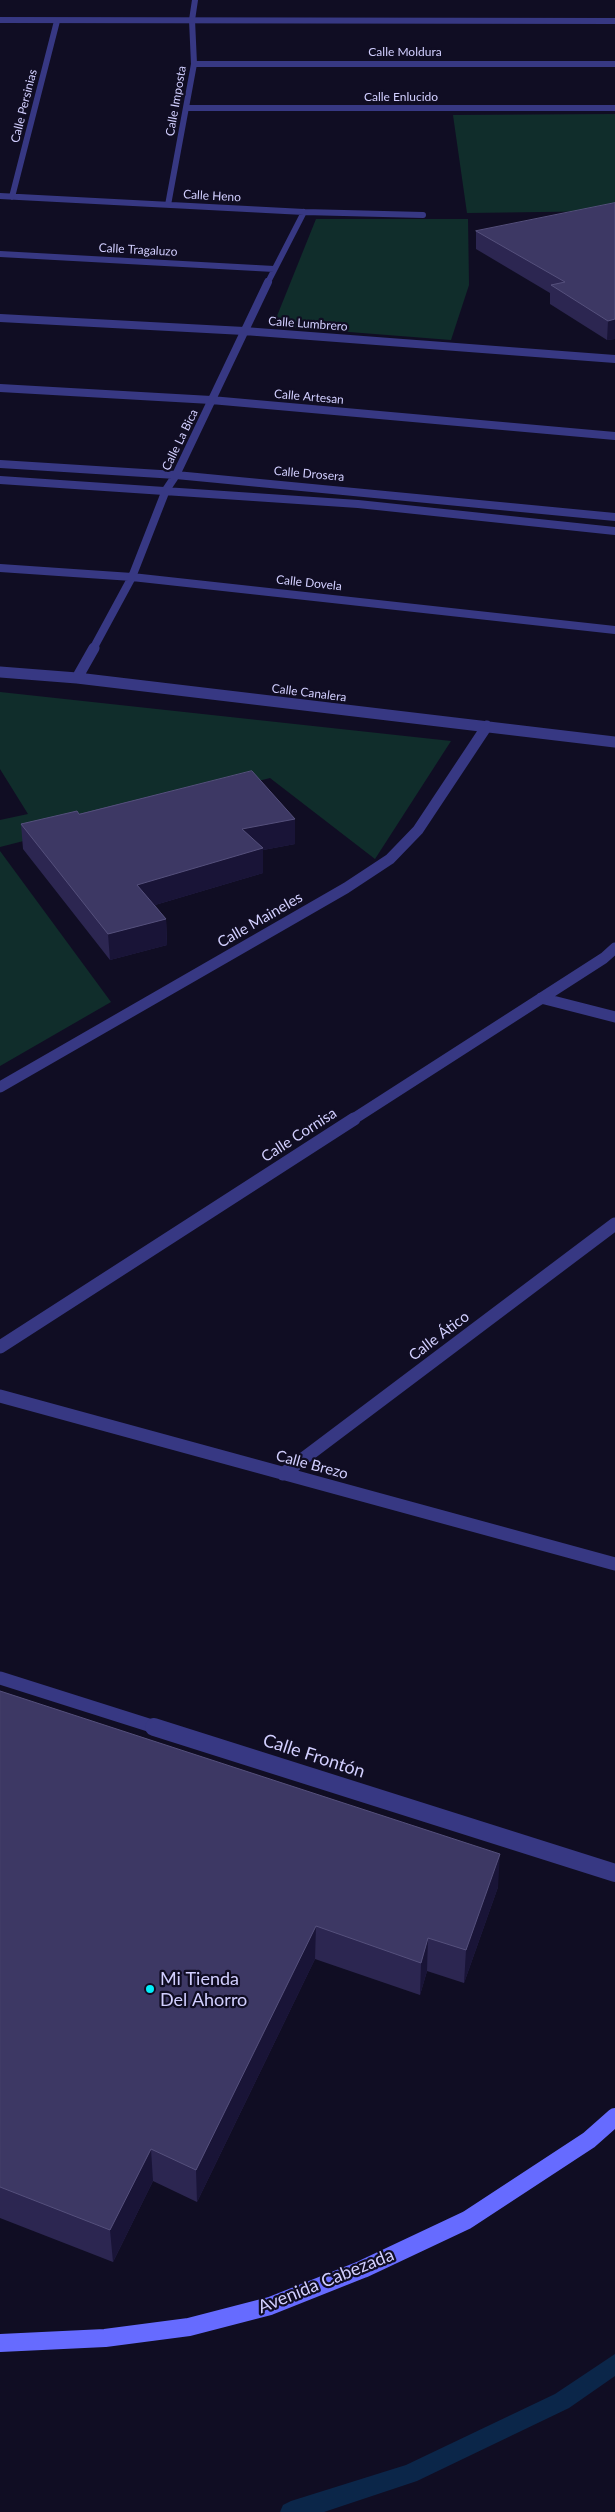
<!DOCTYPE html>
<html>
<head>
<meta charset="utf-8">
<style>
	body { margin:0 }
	canvas { display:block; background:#100d23 }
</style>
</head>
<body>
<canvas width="615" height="2512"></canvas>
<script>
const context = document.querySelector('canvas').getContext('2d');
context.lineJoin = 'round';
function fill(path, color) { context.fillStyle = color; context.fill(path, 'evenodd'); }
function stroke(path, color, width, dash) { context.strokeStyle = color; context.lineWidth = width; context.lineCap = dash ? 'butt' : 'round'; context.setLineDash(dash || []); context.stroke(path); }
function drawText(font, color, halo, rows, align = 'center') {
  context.font = font + ' Lato,sans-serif'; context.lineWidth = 4.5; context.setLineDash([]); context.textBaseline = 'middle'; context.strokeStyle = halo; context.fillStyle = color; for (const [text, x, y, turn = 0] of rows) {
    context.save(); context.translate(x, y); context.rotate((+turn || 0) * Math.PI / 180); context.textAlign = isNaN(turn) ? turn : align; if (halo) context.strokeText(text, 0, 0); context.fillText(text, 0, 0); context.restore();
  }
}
fill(new Path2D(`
	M615,114V211L467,213L453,115Z
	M316,219H468L469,285L451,340L273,326Z
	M0,692L451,741L375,859L270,778L0,847V820L28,814L0,769Z
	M0,851L111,1002L0,1066Z`), '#102d2b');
fill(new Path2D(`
	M615,2354V2376L569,2408L417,2481L324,2512H280L283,2505L291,2501L406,2465L555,2394Z`), '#0b2649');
stroke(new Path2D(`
	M194,64H615
	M187,108H615
	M0,196L304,212L423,215
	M12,197L57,21
	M168,205L194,64L192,20L195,0
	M0,254L274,269
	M267,284L304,212`), '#373883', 6);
stroke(new Path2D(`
	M0,318L244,331L615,359
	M0,388L211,400L615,436
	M0,464L176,475L615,517
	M0,480L358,504L615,531
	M0,568L132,577L615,630
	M93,649L132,577L166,490L176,475L268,282`), '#373883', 8);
stroke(new Path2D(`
	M0,672L77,678L615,742
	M77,678L94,648
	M541,998L615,1017
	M0,1087L346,888L390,859L418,830L487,726
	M352,1120L604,958L615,948`), '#373883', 11);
stroke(new Path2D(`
	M0,1347L354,1119
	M0,1396L615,1564
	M283,1474L615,1224
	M0,1678L158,1728`), '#373883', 13);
stroke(new Path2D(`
	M154,1727L615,1873`), '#373883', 18);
stroke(new Path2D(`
	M0,20L615,21`), '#373883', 6);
stroke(new Path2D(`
	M0,2343L105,2338L189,2327L270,2306L363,2269L467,2220L589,2140L615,2117`), '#666bff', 18);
fill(new Path2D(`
	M615,203V339L607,340L550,304V293L476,249V231Z
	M79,814L295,844L263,850V873L155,905L166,919L167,945L110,960L23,849L21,824Z
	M0,1691L498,1887L464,1983L427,1971L420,1995L315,1959L197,2202L153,2181L113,2262L0,2218Z`), '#2c2651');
fill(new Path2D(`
	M615,319V339L607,340L608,321Z
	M295,819V844L263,850V873L138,910L137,885L242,829Z
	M166,919L167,945L110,960L108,934Z
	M500,1854L498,1887L464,1983L466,1950Z
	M316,1926L315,1959L197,2202L196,2170Z
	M428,1938L427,1971L420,1995L421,1963Z
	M151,2149L153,2181L113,2262L110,2230Z`), '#191437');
const building = new Path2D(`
	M615,203V319L608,321L551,285L565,282L476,231Z
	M252,771L295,819L242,829L263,848L137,885L166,919L108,934L21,824L77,811L79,814Z
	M0,1691L500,1854L466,1950L428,1938L421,1963L316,1926L196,2170L151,2149L110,2230L0,2187Z`);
fill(building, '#3d3864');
stroke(building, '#55507c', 1);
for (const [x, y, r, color] of [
	[150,1989,5,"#00effa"]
]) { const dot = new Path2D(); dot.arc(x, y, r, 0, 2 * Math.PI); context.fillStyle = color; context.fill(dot); stroke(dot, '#100d23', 2); }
drawText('12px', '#d2cfff', '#100d23', [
	["Calle Moldura",405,52],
	["Calle Enlucido",401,97],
	["Calle Imposta",176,101,-80],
	["Calle Persinias",24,106,-76],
	["Calle Heno",212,196,3],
	["Calle Tragaluzo",138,250,3],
	["Calle Lumbrero",308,324,4],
	["Calle Artesan",309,397,5],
	["Calle La Bica",180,440,-64],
	["Calle Drosera",309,474,5],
	["Calle Dovela",309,583,6],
	["Calle Canalera",309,693,7]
]);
drawText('15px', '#d2cfff', '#100d23', [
	["Calle Maineles",260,920,-30],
	["Calle Cornisa",299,1135,-33],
	["Calle Ático",439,1336,-37],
	["Calle Brezo",312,1465,15]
]);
drawText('18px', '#d2cfff', '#100d23', [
	["Calle Frontón",314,1756,18],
	["Avenida Cabezada",326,2281,-22]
]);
drawText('18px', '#d2cfff', '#100d23', [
	["Mi Tienda",160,1979],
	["Del Ahorro",160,2000]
], 'left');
</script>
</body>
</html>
